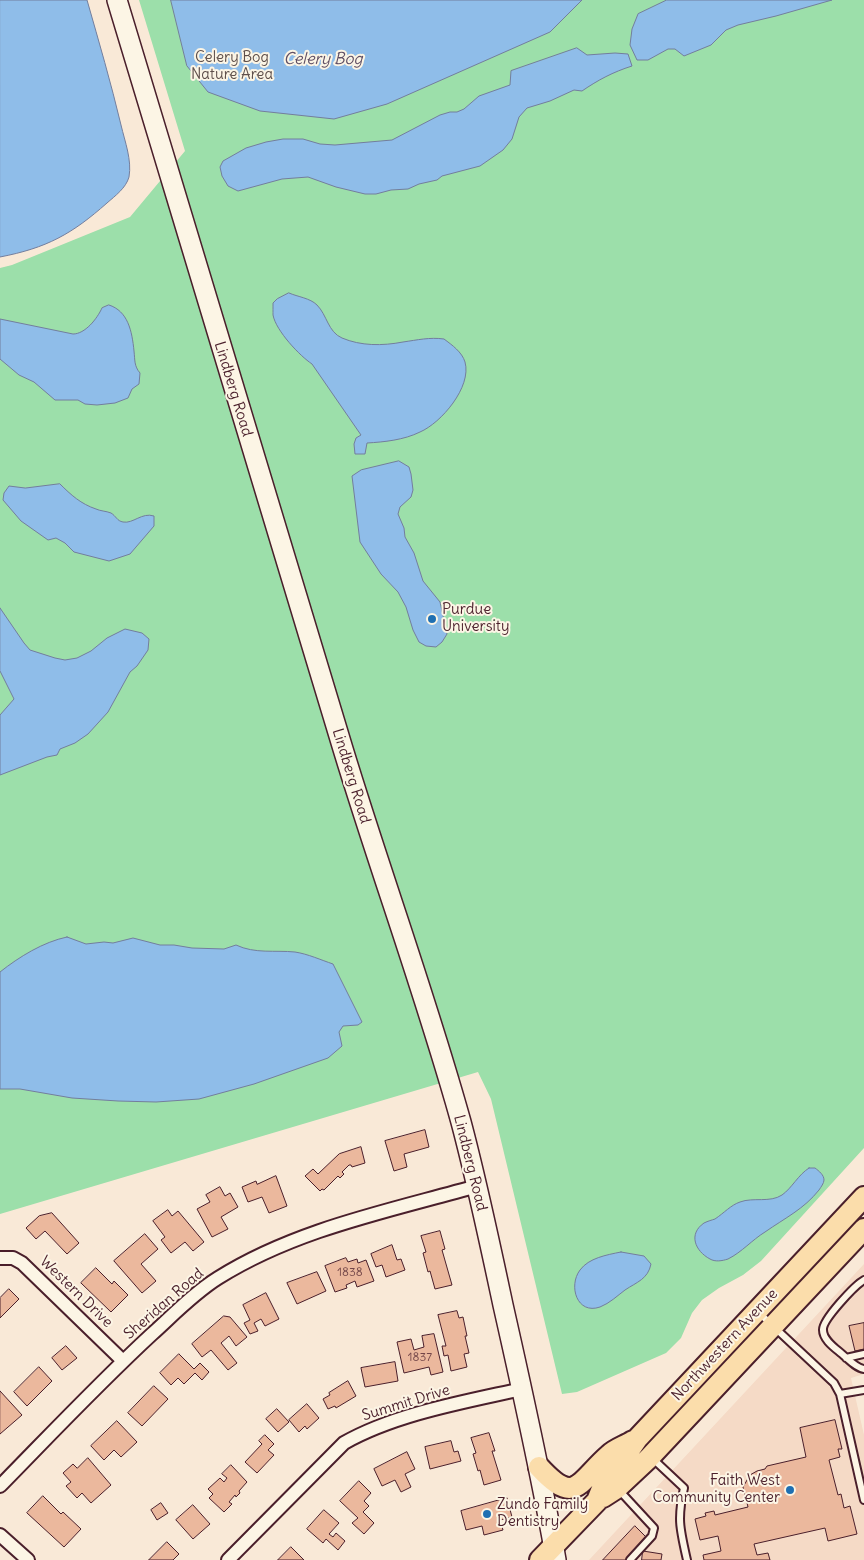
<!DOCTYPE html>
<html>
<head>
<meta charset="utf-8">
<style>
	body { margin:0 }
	canvas { display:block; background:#f9e9d7 }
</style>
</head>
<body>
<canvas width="864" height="1560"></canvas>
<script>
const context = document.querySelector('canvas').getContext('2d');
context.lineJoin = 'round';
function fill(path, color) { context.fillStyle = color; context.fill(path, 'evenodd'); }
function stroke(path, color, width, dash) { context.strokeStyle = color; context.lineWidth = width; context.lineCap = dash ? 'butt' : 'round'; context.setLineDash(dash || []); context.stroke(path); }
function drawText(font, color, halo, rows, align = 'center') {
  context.font = font + ' Delius,sans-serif'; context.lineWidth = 4; context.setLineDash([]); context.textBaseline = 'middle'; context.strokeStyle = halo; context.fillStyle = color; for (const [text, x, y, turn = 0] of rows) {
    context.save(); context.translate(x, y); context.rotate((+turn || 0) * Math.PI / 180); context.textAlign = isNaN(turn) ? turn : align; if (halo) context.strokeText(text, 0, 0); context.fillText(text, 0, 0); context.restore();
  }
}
fill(new Path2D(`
	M864,1264V1374L851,1378L864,1435V1560H589Z`), '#f5dac6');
fill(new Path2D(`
	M139,0H569L359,95L582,0H864V1148L761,1261L743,1275L719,1288L702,1300L692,1313L681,1338L666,1353L577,1392L562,1394L491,1099L478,1072L0,1214V268L12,265L130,217L185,151Z`), '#9cdfaa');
const water = new Path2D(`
	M0,0H87C99,42 111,83 121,125C125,142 132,160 129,177C126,188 115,196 107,203C72,234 47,248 0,257Z
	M171,0H582L550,32L387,104L334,119L260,111L208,92L187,66Z
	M667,0H832L776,16L738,25L726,30L711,45L684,56L675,49H668L648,60H637L630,45L632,29L638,14Z
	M577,48L587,55L615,53L628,54L632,66C613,72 598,80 582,91L574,90L550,101L527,108L519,117L512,139L503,150L480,166L442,176L437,180L419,184L408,189L391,190L376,194H365L336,187L308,177L282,179L238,191L228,186L222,176L220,167L223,161L246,148L266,142L283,139H303L320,144L335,145L392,140L440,115L450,112H457L464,109L479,96L510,85L511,71Z
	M289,293C298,297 310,298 317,305C327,315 328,332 342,338C361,346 382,346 403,342C417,340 430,337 444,339C452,345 462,352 465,362C472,387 441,423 420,432C404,440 384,442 367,443L365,454H355L354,444L356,438L361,435L312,364C300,356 276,331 273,315C273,312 273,307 273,303L277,299Z
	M109,305C128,311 132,331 134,351C135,360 134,366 140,373L139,384L132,389L128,398L115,403L97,405L85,404L78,400H55L34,382L19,375L0,359V319L73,334C85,334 97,319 102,308Z
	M399,461L409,467L411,474L413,490L411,497L400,507L398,514L404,528L405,537L414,553L423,581L440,602L447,634L442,642L436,647L426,646L419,642L413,630L406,607L398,592L381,574L360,542L352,476L361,470Z
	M60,484C71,495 81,504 96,509C100,511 106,511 111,513C116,516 117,521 123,522C133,524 142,512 154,516V526L130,554L109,561L74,552L65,543L56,538L48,540L21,521L3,500L4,493L9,486L25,488Z
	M0,608L24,643L30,650L55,658L65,660L77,658L91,651L107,638L125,629L142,633L149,639L148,650L137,666L130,672L108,712L88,734L75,743L60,749L57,755L47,757L0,775V715L14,699L0,671Z
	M67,937L86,944L104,942L113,943L133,938L160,945H174L192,948L224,949L236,945C255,954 275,950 295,952C308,954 321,960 333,964L362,1022L358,1025L343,1026L339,1032L342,1046L328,1058L254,1084L199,1099L156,1102L118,1101L72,1098L20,1089H0V972C19,957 43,942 67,937Z
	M809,1168H815C819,1171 824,1175 824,1180C824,1183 821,1187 819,1190C804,1209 785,1218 765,1232C752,1240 742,1252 728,1259C722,1261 715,1262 710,1259C695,1251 688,1234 704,1223C708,1221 712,1220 715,1219C724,1213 731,1205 740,1202C753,1197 770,1203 782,1195C792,1188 798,1175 809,1168Z
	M621,1252L644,1256L651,1264C648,1279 637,1282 625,1290C617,1296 610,1303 600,1307C577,1315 568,1286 580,1270C589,1258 606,1255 621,1252Z`);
fill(water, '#8fbde9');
stroke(water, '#737e9d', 1);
const building = new Path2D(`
	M425,1130L429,1147L404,1154L407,1167L394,1171L385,1141Z
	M361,1147L365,1163L352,1167L351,1165H349L342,1172L344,1174L340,1178L338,1176L324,1190L322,1189L320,1191L305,1176L313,1169L318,1174L339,1154Z
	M276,1176L287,1206L269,1213L262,1197L248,1202L242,1187L256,1181L257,1184Z
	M220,1187L225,1196L230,1193L238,1207L221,1217L228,1229L212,1237L197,1209L210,1202L206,1195Z
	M168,1210L172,1216L178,1211L204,1242L193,1251L185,1242L171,1253L161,1240L165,1237L153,1221Z
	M52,1213L79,1243L67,1254L45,1231L36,1239L26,1228L39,1216Z
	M440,1231L445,1249L442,1250L452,1285L435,1289L430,1271L428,1272L423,1253L426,1252L421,1236Z
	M145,1234L158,1249L141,1264L156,1281L142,1293L114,1261Z
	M392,1245L397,1260L401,1259L405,1270L386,1277L382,1265L376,1267L371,1254Z
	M346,1258L348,1262L357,1259L358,1263L366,1260L374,1281L357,1287L355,1281L346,1285L347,1288L335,1292L325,1266Z
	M96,1268L112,1284L114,1281L128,1295L111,1312L81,1283Z
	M317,1272L326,1291L297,1304L287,1283Z
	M9,1289L19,1299L0,1318V1298Z
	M266,1293L279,1319L265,1326L261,1319L254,1323L258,1331L250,1334L244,1323L250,1320L243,1305Z
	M457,1311L459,1318L463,1317L467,1336H465L469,1353L464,1354L467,1367L451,1371L448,1355L444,1356L442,1346H446L438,1315Z
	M224,1316L230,1317L247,1337L236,1346L229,1336L221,1343L237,1363L228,1370L211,1350L202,1357L192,1344Z
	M864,1323V1349L855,1351L849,1326Z
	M434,1334L443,1372L431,1375L429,1367L404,1373L397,1342L411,1339L414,1350L424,1347L422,1336Z
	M66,1346L77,1358L62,1370L52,1358Z
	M179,1354L194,1369L200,1363L209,1372L202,1380L195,1373L184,1384L178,1378L171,1385L160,1373Z
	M395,1362L398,1381L365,1387L361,1368Z
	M39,1367L52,1381L27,1406L14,1392Z
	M348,1381L356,1396L336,1408L335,1406L328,1409L323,1399L330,1395L329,1393Z
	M154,1386L168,1399L142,1426L128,1413Z
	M0,1391L22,1415L0,1434Z
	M307,1404L319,1418L307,1429L305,1426L299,1432L289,1420Z
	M277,1409L289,1422L278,1432L266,1419Z
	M835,1420L842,1449H838L840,1457L829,1460L838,1495L841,1494L844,1508L850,1506L857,1534L828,1541L825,1528L754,1544L757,1555L768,1553L770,1560H704L703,1555L721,1551L718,1536L700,1540L695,1519L706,1516L705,1513L714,1511L715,1515L748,1507L743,1487L750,1475L757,1471L765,1469L767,1466L806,1457L800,1428Z
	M117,1421L137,1442L121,1457L114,1450L104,1460L91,1446Z
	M489,1433L495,1451H492L501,1480L484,1485L480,1470L478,1471L473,1454L476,1453L471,1438Z
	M265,1435L274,1444L268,1450L274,1455L257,1473L245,1462L262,1444L259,1441Z
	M451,1441L454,1452L458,1451L461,1461L430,1469L425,1447Z
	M407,1452L415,1469L405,1474L411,1487L401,1492L395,1480L382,1486L374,1469Z
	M88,1458L111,1485L91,1503L82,1493L77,1498L66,1486L71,1482L63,1473L73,1464L77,1468Z
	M231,1465L247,1482L239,1491L240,1493L236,1497L235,1495L229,1502L232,1504L224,1512L209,1498L213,1494L208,1489L220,1478L224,1482L227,1478L222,1474Z
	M359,1481L371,1493L364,1501L369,1506L363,1512L374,1523L364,1534L352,1523L358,1518L340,1501Z
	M43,1496L61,1514L63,1512L81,1529L64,1547L27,1513Z
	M507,1498L512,1517L500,1520L503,1530L484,1535L482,1526L466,1530L461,1511Z
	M161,1503L168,1513L157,1520L151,1510Z
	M193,1505L210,1524L193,1539L176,1520Z
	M324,1510L339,1523L329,1534L333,1537L336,1533L345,1541L338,1550L326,1539L323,1543L307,1529Z
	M635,1526L647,1538L626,1560H603Z
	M167,1542L179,1554L173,1560H149Z
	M291,1547L304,1560H278Z
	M643,1551L662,1554L661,1560H642Z`);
fill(building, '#ebb89d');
stroke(building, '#4a1f2b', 1);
const lane = new Path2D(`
	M864,1280C855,1285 822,1320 823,1330C823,1340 835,1348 842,1354C848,1359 856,1368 864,1369
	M758,1312L834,1383L840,1394L864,1500
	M846,1358L864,1354
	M840,1394L864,1390
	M651,1457L684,1488C677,1519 680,1529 687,1560
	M618,1489L654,1528L652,1536L630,1560`);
const street = new Path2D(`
	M0,1258H13L22,1263L123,1361
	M0,1486C50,1435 99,1383 152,1334C173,1315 194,1293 218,1278C296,1229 389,1211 477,1186
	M0,1535L28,1560
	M228,1560L344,1443C395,1414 464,1402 522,1389`);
const secondary = new Path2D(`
	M117,0C192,250 266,500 343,749C381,874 426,996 461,1122C477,1182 490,1244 503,1305C522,1389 541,1474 556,1560`);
const primary = new Path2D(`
	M539,1467C576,1507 578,1482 609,1455C615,1449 625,1446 633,1441
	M603,1497L617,1488L648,1459L864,1229
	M540,1560L597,1501L601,1491L637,1439L864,1197`);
stroke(lane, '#4a1f2b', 10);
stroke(street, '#4a1f2b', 16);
stroke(secondary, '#4a1f2b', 22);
stroke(primary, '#4a1f2b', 24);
stroke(lane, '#fcf5e5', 6);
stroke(street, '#fcf5e5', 12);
stroke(secondary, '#fcf5e5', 19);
stroke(primary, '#fbddab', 20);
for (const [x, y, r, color] of [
	[432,619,5,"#1f6fb2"],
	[790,1490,5,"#1f6fb2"],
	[487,1514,5,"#1f6fb2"]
]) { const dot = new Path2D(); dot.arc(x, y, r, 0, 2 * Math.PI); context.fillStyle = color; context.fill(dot); stroke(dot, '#fcf5e5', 2); }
drawText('12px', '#724548', null, [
	["1838",350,1273],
	["1837",420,1358]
]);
drawText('15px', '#5e4f4b', '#fcf5e5', [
	["Celery Bog",232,58],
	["Nature Area",232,75]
]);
drawText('15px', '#4a1f2b', '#fcf5e5', [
	["Lindberg Road",233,389,73],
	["Lindberg Road",351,776,73],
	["Lindberg Road",470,1163,76],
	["Western Drive",76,1292,44],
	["Sheridan Road",164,1304,-41],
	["Northwestern Avenue",725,1345,-47],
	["Summit Drive",406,1403,-17]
]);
drawText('15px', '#4a1f2b', '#fcf5e5', [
	["Purdue",442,610],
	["University",442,627],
	["Faith West",780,1481,"right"],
	["Community Center",780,1498,"right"],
	["Zundo Family",497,1505],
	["Dentistry",497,1522]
], 'left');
drawText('italic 16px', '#5f4e64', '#fcf5e5', [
	["Celery Bog",323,59]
]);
</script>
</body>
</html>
